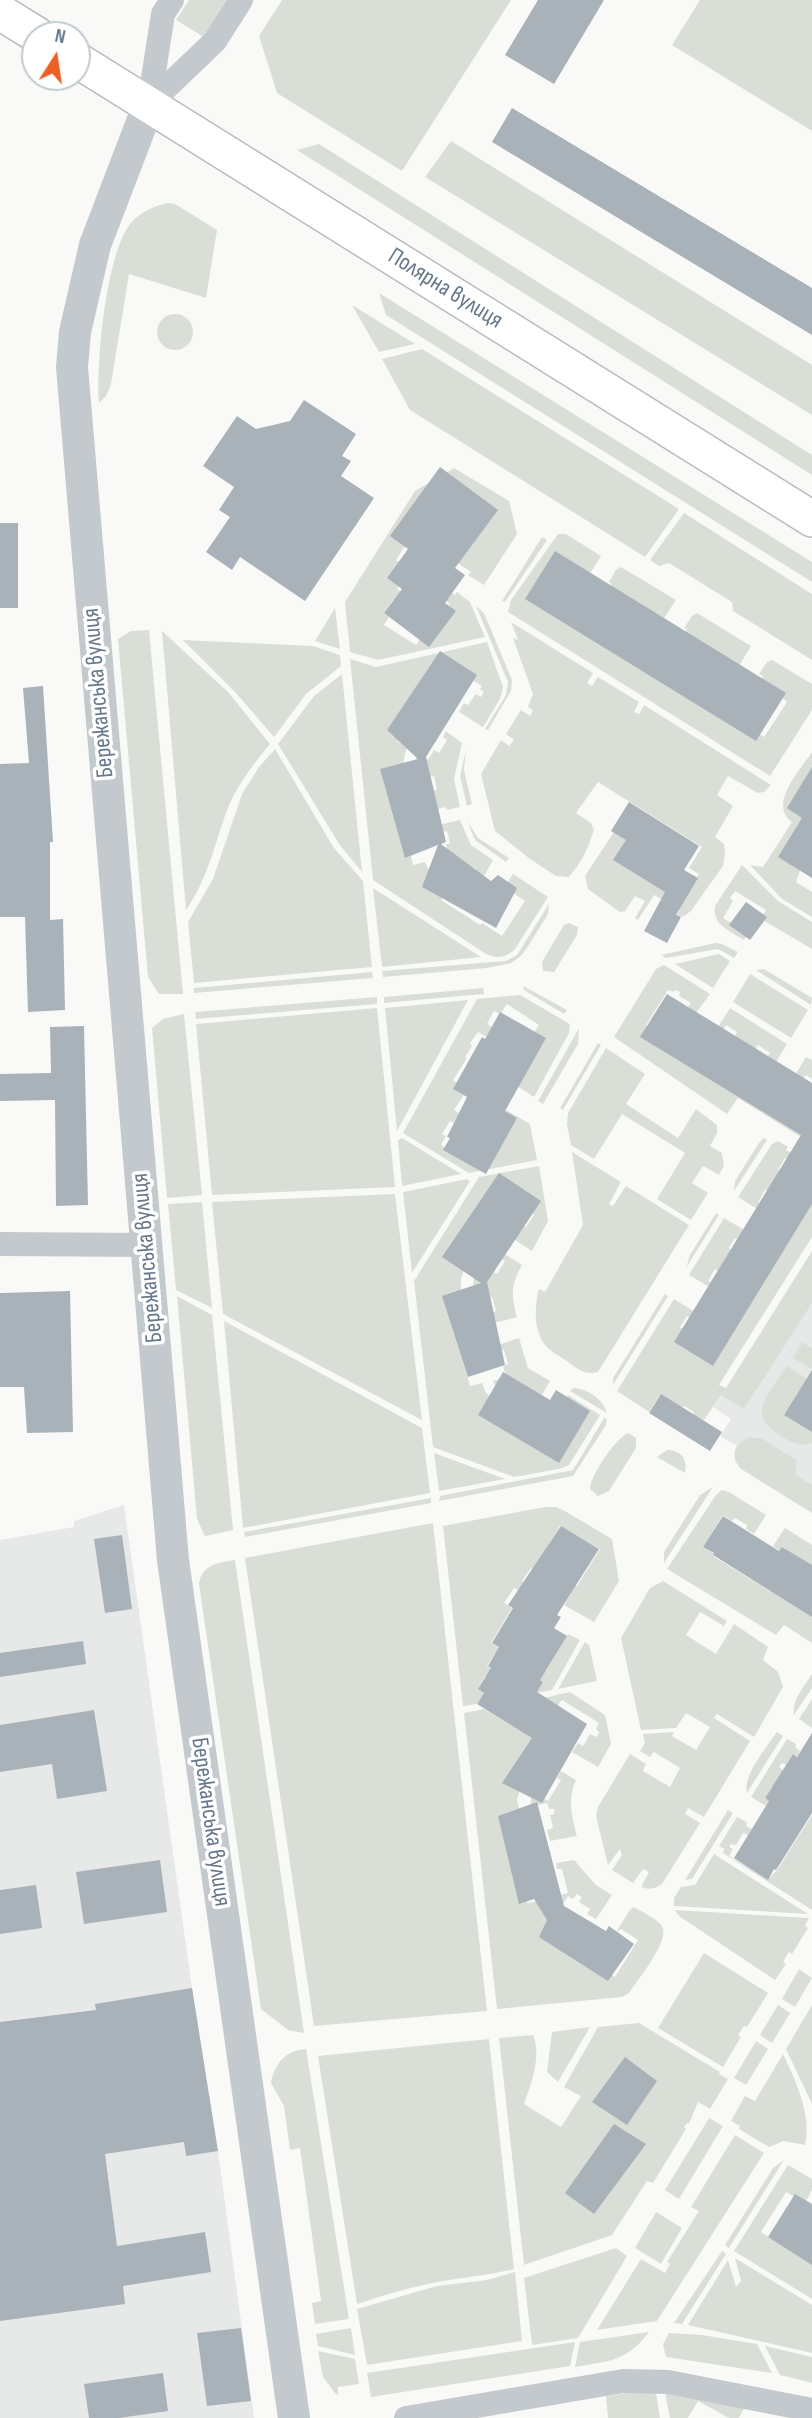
<!DOCTYPE html>
<html>
<head>
<meta charset="utf-8">
<style>
	body { margin:0 }
	#map { position:relative; width:812px; height:2418px; overflow:hidden; background:#f9faf7; font-family:"Sofia Sans Condensed",sans-serif }
	canvas { display:block }
	.north { position:absolute; left:21px; top:21px; width:70px; height:70px; box-sizing:border-box; background:#fff; border:2px solid #c2c9d0; border-radius:50%; rotate:12deg; font-size:19px; font-weight:700; line-height:28px; text-align:center; color:#67788a }
	.north::after { content:''; display:block; margin:auto; width:24px; height:32px; background:#ec5f25; clip-path:polygon(50% 0,100% 100%,50% 72%,0 100%) }
</style>
</head>
<body>
<div id="map">
<canvas width="812" height="2418"></canvas>
<div class="north">N</div>
</div>
<script>
const context = document.querySelector('canvas').getContext('2d');
context.lineJoin = 'round';
function fill(path, color) { context.fillStyle = color; context.fill(path, 'evenodd'); }
function stroke(path, color, width, dash) { context.strokeStyle = color; context.lineWidth = width; context.lineCap = dash ? 'butt' : 'round'; context.setLineDash(dash || []); context.stroke(path); }
function drawText(font, color, halo, rows, align = 'center') {
  context.font = font + ' "Sofia Sans Condensed",sans-serif'; context.lineWidth = 7; context.setLineDash([]); context.textBaseline = 'middle'; context.strokeStyle = halo; context.fillStyle = color; for (const [text, x, y, turn = 0] of rows) {
    context.save(); context.translate(x, y); context.rotate((+turn || 0) * Math.PI / 180); context.textAlign = isNaN(turn) ? turn : align; if (halo) context.strokeText(text, 0, 0); context.fillText(text, 0, 0); context.restore();
  }
}
fill(new Path2D(`
	M812,1258V1491L720,1436L731,1419L713,1407Z
	M124,1505L192,1988L218,2151L254,2418H0V1540L74,1527V1521Z`), '#e7e9e8');
fill(new Path2D(`
	M189,0H231L207,39L176,20Z
	M282,0H511L402,171L277,93L259,36Z
	M700,0H812V131L672,45Z
	M451,141L812,365V415L425,177Z
	M319,144L812,455V475L297,150Z
	M168,203L175,204L217,230L206,298L129,274L111,384L106,396L99,403C96,363 106,255 130,224C140,212 154,206 168,203Z
	M379,293L812,562V582L386,315Z
	M352,305L415,344L379,352Z
	M157 332a18 18 0 1 1 36 0a18 18 0 1 1-36 0Z
	M422,349L679,509L645,557L410,410L382,359Z
	M454,468L509,501L517,534L484,585L468,575L471,572L447,556L410,538L396,560L410,569L397,589L403,593L398,602L393,600L384,613L389,617L384,625L416,645C425,630 440,620 450,604L443,599L448,590L455,595L457,592L470,602L485,637L378,660L350,652L345,602L415,491Z
	M684,513L812,594V660L733,611L732,602L669,563L659,566L650,560Z
	M558,534H566L601,556L589,575L755,731L764,737L787,702L761,680L763,676L759,674L767,662L772,660L812,684V710L770,776L508,612L511,600Z
	M542,537L547,540L505,602L502,601Z
	M621,567L676,600L663,620L609,588L612,584L609,582L616,570Z
	M476,606L484,613L512,680L511,691L488,730L485,729L506,695L508,682Z
	M335,608L340,649L315,641Z
	M697,613L751,646L739,666L685,634L687,630L684,628L692,616Z
	M511,622L593,673L587,683L592,686L598,677L639,702L634,712L639,714L644,705L771,785L764,792L758,793L728,776L717,795L733,806L715,837L724,844L725,854L723,866L691,911L684,916L676,917L680,910L654,895L638,920L635,918L645,901L635,896L625,911L620,912L588,889L585,876L614,832L626,840L683,900L699,874L689,868L702,847L598,782L576,813L591,823L594,830C587,851 583,860 569,877L556,876L530,859L495,831L481,774L501,740L509,746L514,740L506,734L521,710L530,716L533,710L528,707L533,694L513,638L518,640Z
	M149,630L183,994H159L148,977L118,639L131,631Z
	M162,631L228,692L270,744C252,766 236,786 226,813C214,847 207,880 186,910Z
	M183,640L313,646L340,655L341,666L306,694L274,737L235,692Z
	M487,642L503,687L500,699L483,727L459,712L464,703L468,705L476,694L481,697L484,692L480,689L482,686L446,663L397,741L407,747L404,758L403,771L410,852L413,865L425,862L442,898L441,900L480,925L482,923L502,936L525,901L507,889L501,892L513,874L548,897L515,949C506,958 497,959 486,954L373,880L350,659L376,667Z
	M342,674L362,872L339,844L278,744L314,696Z
	M446,731L462,743L454,779L460,807L447,810L446,807L438,809L434,791L437,789L434,776L430,777L415,761L417,754L428,760L434,750L439,753L447,740L443,737Z
	M275,749L334,848L363,881L372,967L194,983L188,922L213,879L242,794L259,767Z
	M466,750L464,770L472,804L467,806L460,776Z
	M812,752C812,795 812,844 796,882L812,892V917L782,899L750,865L763,867L792,822C768,804 800,770 812,752Z
	M460,820L471,845L493,860L482,880L474,875L476,869L448,854L446,844L450,843L447,831L443,832L442,824Z
	M467,821L478,838L509,858L506,862L475,840Z
	M742,865L778,901L812,922V949L761,919L766,910L735,891L730,898L733,901L723,918L748,933L744,940C730,931 712,925 715,906Z
	M373,888L481,957L382,967Z
	M549,904L548,914L527,948L521,956L511,963L487,968L383,977L382,971L506,961L517,955Z
	M569,923L578,927L577,935L554,972L543,971L542,962L564,925Z
	M716,943L722,944L738,952L734,958L718,949L666,958L661,955Z
	M719,954L730,961L713,988L675,964Z
	M664,965L710,994L696,1013L688,1007L691,1003L679,996L680,992L676,990L674,992L668,990L646,1025L793,1120L804,1139L738,1098L727,1114L614,1037L656,969Z
	M764,969L812,998L811,1005L756,970Z
	M372,972L373,978L194,993V988Z
	M750,974L808,1010L791,1038L733,1002Z
	M523,986L567,1010L564,1014L524,990Z
	M483,988L484,994L384,1003V997Z
	M520,995L565,1021L570,1025L569,1033L534,1097L503,1077L539,1025L507,1004L500,1014L494,1011L487,1024L492,1027L486,1037L478,1032L470,1043L472,1046L465,1057L467,1058L453,1080L467,1090L454,1110L460,1114L454,1123L450,1121L442,1134L446,1136L441,1145L472,1165L506,1110L530,1124L537,1160L469,1173L403,1133L477,999Z
	M377,997V1004L196,1019L195,1012Z
	M468,1000L397,1131L385,1008Z
	M377,1008L395,1187L212,1195L196,1024Z
	M730,1008L787,1044L776,1062L767,1057L770,1053L758,1045L755,1050L734,1037L737,1032L726,1025L723,1030L718,1027Z
	M184,1014L202,1195L167,1198L152,1028L163,1019Z
	M579,1028L578,1044L543,1104L538,1101Z
	M598,1043L601,1045L563,1110L560,1108Z
	M606,1048L645,1074L626,1104L678,1138L696,1109L717,1125V1133L710,1146L722,1153L724,1166L719,1175L703,1166L692,1183L708,1193L691,1220L657,1199L685,1153L622,1114L594,1159L571,1145L567,1124L568,1113Z
	M806,1057L812,1060V1079L806,1075L802,1079L795,1075Z
	M402,1138L461,1174L402,1186L398,1140Z
	M764,1138L767,1140L734,1191L735,1181L759,1143Z
	M778,1141L788,1147L786,1150L794,1154L790,1161L785,1158L778,1170L782,1173L770,1192L765,1190L758,1202L763,1205L759,1210L738,1197L772,1144Z
	M572,1152L621,1182L609,1204L613,1206L626,1186L689,1225L598,1372C587,1375 581,1371 572,1365C565,1359 556,1355 549,1349C533,1335 534,1307 539,1289L545,1292L583,1225Z
	M539,1166L548,1221L532,1251L512,1238L521,1224L526,1227L534,1215L529,1211L465,1267L461,1279V1292L449,1307L470,1386L482,1383L486,1393L496,1402L558,1411L568,1395L600,1415L569,1465L559,1469L514,1477L433,1447L414,1281L479,1177Z
	M467,1179L470,1181L412,1273L403,1192Z
	M395,1194L422,1420L223,1314L212,1202Z
	M812,1195V1237L719,1385L726,1388L812,1251V1303L744,1409L721,1395L704,1420L700,1419L688,1438L682,1432L694,1412L684,1406L672,1425L671,1401L660,1395L649,1412L617,1391L674,1299L695,1312L691,1318L687,1316L680,1327L684,1330Z
	M202,1202L212,1308L176,1290L168,1204Z
	M716,1213L719,1215L686,1268L690,1255Z
	M724,1218L746,1231L741,1240L735,1238L729,1248L733,1251L720,1272L715,1269L708,1281L713,1284L711,1288L689,1275Z
	M503,1253L522,1265C511,1284 511,1296 517,1317L494,1323L491,1313L496,1311L492,1297L487,1298L472,1290L475,1274L492,1272L497,1274L505,1261L500,1258Z
	M665,1294L668,1296L613,1385V1378Z
	M177,1296L212,1315L233,1530L205,1536L197,1519Z
	M224,1321L422,1428L430,1493L243,1528Z
	M519,1338L528,1368L550,1381L539,1400L496,1387L493,1381L506,1377L503,1366L508,1364L504,1350L500,1351L498,1345Z
	M802,1342L812,1348V1369L793,1358Z
	M787,1366L812,1382V1395L800,1389L784,1414L812,1432V1443C798,1451 760,1428 762,1411C763,1396 779,1379 787,1366Z
	M574,1388C588,1389 603,1399 607,1413L570,1391Z
	M604,1418L607,1419L606,1425L573,1476L439,1501L440,1496L573,1470Z
	M628,1433L636,1438V1448L609,1491L598,1496L590,1489C590,1476 616,1438 628,1433Z
	M749,1437L763,1439L796,1460V1475L812,1485V1513L741,1469C730,1457 733,1444 749,1437Z
	M667,1450C681,1450 688,1459 685,1473L657,1457Z
	M434,1453L505,1479L439,1491Z
	M713,1487L664,1563V1552L700,1495Z
	M722,1490L729,1492L766,1515L754,1534L746,1529L747,1525L735,1518L732,1521L723,1515L703,1547L714,1554L713,1556L770,1591L772,1590L812,1617V1643L784,1625L776,1635L667,1569L716,1495Z
	M431,1498V1503L245,1537L244,1532Z
	M545,1507H556L563,1510L612,1539L619,1581L594,1622L564,1605L571,1593L573,1584L577,1586L600,1549L560,1526L538,1562L536,1571L531,1568L522,1581L527,1585L522,1592L514,1588L504,1603L512,1608L491,1643L503,1650L500,1655L495,1653L487,1666L496,1672L491,1679L485,1676L478,1689L484,1693L477,1704L463,1706L443,1526Z
	M433,1523L487,2011L314,2026L245,1558Z
	M785,1528L812,1545V1570L783,1547L780,1551L773,1546Z
	M235,1560L304,2033L288,2030L261,2009L199,1584C202,1564 218,1563 235,1560Z
	M663,1581L727,1621L724,1626L700,1612L686,1635L716,1654L734,1624L768,1647L763,1660L778,1672L783,1687L754,1737L717,1714L714,1718L750,1741L704,1817L688,1808L685,1814L700,1823L662,1884C655,1889 648,1890 641,1887L649,1872L643,1869L633,1883L612,1870L622,1855L620,1849L608,1865L596,1816L598,1807L630,1754L646,1764L643,1771L670,1787L680,1768L654,1752L650,1757L640,1751L645,1743L643,1734L674,1732L672,1736L696,1750L710,1727L686,1713L676,1728L641,1730L621,1638L650,1588Z
	M568,1634L580,1640L552,1690L536,1693L543,1682L535,1676L546,1671Z
	M585,1642L589,1645L597,1681L558,1689Z
	M812,1674V1688L794,1715C792,1699 804,1687 812,1674Z
	M570,1692L605,1715L611,1744L598,1767L572,1752L578,1743L583,1746L590,1734L597,1737L599,1732L596,1729L599,1723L562,1700L554,1710L522,1786L517,1799L519,1809L505,1813L527,1903L539,1901L595,1963L615,1977L638,1940L621,1929L616,1932L630,1910L634,1907C642,1912 656,1918 662,1926C671,1939 637,1981 629,1993L622,1997L497,2009L464,1713L484,1709L508,1723L526,1702Z
	M812,1699V1728L799,1719Z
	M777,1732L783,1736L747,1793C742,1777 767,1746 777,1732Z
	M787,1739L796,1744L795,1747L800,1751L797,1756L793,1754L786,1765L782,1763L779,1767L783,1770L777,1789L772,1786L765,1798L769,1801L766,1806L751,1797Z
	M561,1771L576,1780C567,1799 572,1817 577,1836L550,1841L547,1830L553,1828L550,1815L554,1814V1809H549L547,1803L530,1807L532,1792L548,1801L561,1780L557,1778Z
	M728,1810L733,1813L692,1879L685,1880Z
	M812,1815V1910L723,1853L724,1849L719,1846L737,1817L747,1822L746,1826L752,1829L748,1835L743,1833L736,1845L731,1844L729,1847L733,1849L729,1856L768,1879L777,1870Z
	M714,1854L808,1914L674,1906V1898L681,1887L695,1885Z
	M574,1860L596,1885L612,1895L596,1919L587,1914L590,1909L579,1902L582,1897L577,1894L573,1899L568,1896L559,1910L550,1898L568,1893L562,1869H557L556,1863Z
	M675,1910L809,1918L805,1926L808,1928L792,1954L789,1952L783,1962L786,1964L775,1980L679,1916Z
	M704,1953L768,1993L747,2027L744,2026L738,2035L741,2037L723,2067L658,2028Z
	M799,1969L812,1978L795,2007L782,1999Z
	M778,2005L790,2013L772,2043L760,2035Z
	M812,2005V2104L786,2049Z
	M639,2023L720,2072L719,2074L728,2079L710,2109L698,2102L689,2124L687,2123L684,2127L686,2129L653,2183L647,2181L612,2235L524,2265L499,2038L533,2035C542,2056 531,2084 524,2104L561,2127L581,2096L564,2087L598,2027Z
	M590,2027L558,2082L547,2072L552,2032Z
	M489,2039L514,2269C490,2275 467,2277 443,2281C414,2286 385,2295 357,2304L318,2056Z
	M756,2041L768,2049L746,2085L734,2078Z
	M306,2049L349,2319L315,2324L312,2303L321,2301L300,2148L290,2150L284,2106L271,2083C274,2064 286,2050 306,2049Z
	M783,2054C796,2082 812,2115 805,2145L784,2141L769,2147L739,2129L740,2126L731,2121L745,2096L755,2101Z
	M709,2118L723,2126L679,2199L665,2190Z
	M735,2135L764,2153L657,2321L597,2330L641,2259L665,2273L670,2264L667,2262L699,2211L691,2207Z
	M784,2160L729,2248L725,2245L773,2168Z
	M788,2165L812,2179V2190L805,2203L786,2192L761,2232L812,2264V2299L734,2251Z
	M656,2212L682,2228L661,2264L635,2248Z
	M616,2248L627,2256L578,2338L532,2345L524,2278Z
	M722,2251L726,2254L682,2324L674,2323Z
	M735,2258L812,2305V2353L688,2325L728,2260L736,2287L741,2281Z
	M515,2272L522,2341L367,2365L357,2309L437,2286L487,2280Z
	M351,2328L355,2355L318,2346L316,2334Z
	M649,2332C628,2361 609,2361 575,2367L580,2342Z
	M669,2333L702,2335L757,2344L772,2373L666,2357L663,2344Z
	M575,2342L570,2366L371,2397L367,2373Z
	M765,2346L812,2357V2383L780,2375Z
	M318,2351L355,2359L359,2384L338,2387V2395L335,2393L323,2377Z
	M628,2393H656L660,2418H608L606,2396Z
	M665,2393L746,2404L739,2418H729L698,2401L688,2418H670Z`), '#d9dfd6');
fill(new Path2D(`
	M538,0H604L554,84L505,55Z
	M512,108L812,288V335L492,142Z
	M304,400L356,434L342,456L351,461L341,476L374,498L305,601L240,557L232,570L206,552L230,517L219,510L234,487L203,466L237,416L256,429L290,421Z
	M440,467L498,510L455,568L465,575L445,603L456,611L429,647L384,613L402,589L387,578L408,549L390,536Z
	M0,523H18V608H0Z
	M555,551L786,693L756,741L525,599Z
	M440,651L477,675L426,757L446,842L441,844L491,881L498,875L517,888L496,928L422,887L438,845L405,858L380,769L418,759L387,730Z
	M43,686L53,842H50V920L63,919L65,1010L28,1012L25,917H0V764L29,763L23,688Z
	M812,767V878L778,857L802,818L787,808Z
	M629,802L699,846L684,870L698,878L676,915L681,917L667,943L644,931L665,892L613,860L626,840L611,831Z
	M746,902L767,917L750,940L729,925Z
	M667,994L812,1083V1204L713,1366L674,1342L801,1135L640,1037Z
	M500,1012L546,1038L505,1111L517,1118L486,1174L443,1150L450,1138L447,1137L467,1097L453,1089L482,1037L485,1039Z
	M84,1026L88,1205L56,1206L55,1100L0,1101V1074L51,1073L50,1027Z
	M499,1173L541,1201L487,1282L505,1365L468,1377L442,1296L481,1283L442,1257Z
	M70,1291L73,1432L27,1433L24,1387H0V1293Z
	M812,1370V1432L784,1415Z
	M503,1372L550,1400L556,1390L590,1411L559,1463L478,1415Z
	M661,1394L722,1432L710,1451L649,1413Z
	M723,1516L779,1551L782,1547L812,1565V1617L713,1555L714,1553L703,1547Z
	M561,1526L599,1549L557,1615L561,1617L554,1628L567,1636L540,1680L543,1682L537,1692L587,1724L542,1803L502,1783L532,1738L477,1704L484,1693L478,1689L491,1668L488,1666L499,1647L492,1643L513,1608L508,1605Z
	M122,1535L132,1609L105,1613L94,1539Z
	M83,1641L86,1664L0,1677V1653Z
	M94,1710L107,1791L57,1799L52,1764L0,1772V1725Z
	M812,1733V1813L776,1870L774,1869L768,1880L734,1858L769,1801L765,1798L793,1754L797,1757Z
	M537,1802L564,1906L606,1931L609,1926L634,1944L608,1981L539,1937L547,1920L534,1899L519,1904L498,1816Z
	M160,1860L167,1912L84,1924L76,1872Z
	M36,1885L42,1928L0,1934V1890Z
	M192,1988L218,2151L186,2156L184,2142L105,2154L117,2246L205,2232L211,2272L123,2286L125,2304L0,2321V2022L96,2010L95,2004Z
	M625,2057L657,2081L627,2125L592,2102Z
	M614,2124L646,2144L594,2214L565,2193Z
	M795,2194L812,2204V2265L768,2237Z
	M241,2328L251,2401L207,2406L197,2333Z
	M163,2373L168,2411L119,2418H89L84,2384Z`), '#a9b2b9');
const secondary = new Path2D(`
	M0,12L37,35
	M77,60L812,519`);
stroke(secondary, '#b7bcc2', 38);
stroke(new Path2D(`
	M149,104L215,41L241,0
	M149,104L163,14L172,0
	M0,1244L146,1245
	M406,2418L623,2381L668,2382L812,2410`), '#c4c9cd', 24);
stroke(new Path2D(`
	M149,104L95,245L75,332L72,367L173,1560L294,2418`), '#c4c9cd', 32);
stroke(secondary, '#fff', 35);
drawText('24px', '#67788a', '#fff', [
	["Полярна вулиця",445,289,32],
	["Бережанська вулиця",99,693,-95],
	["Бережанська вулиця",148,1258,-95],
	["Бережанська вулиця",210,1822,82]
]);
</script>
</body>
</html>
